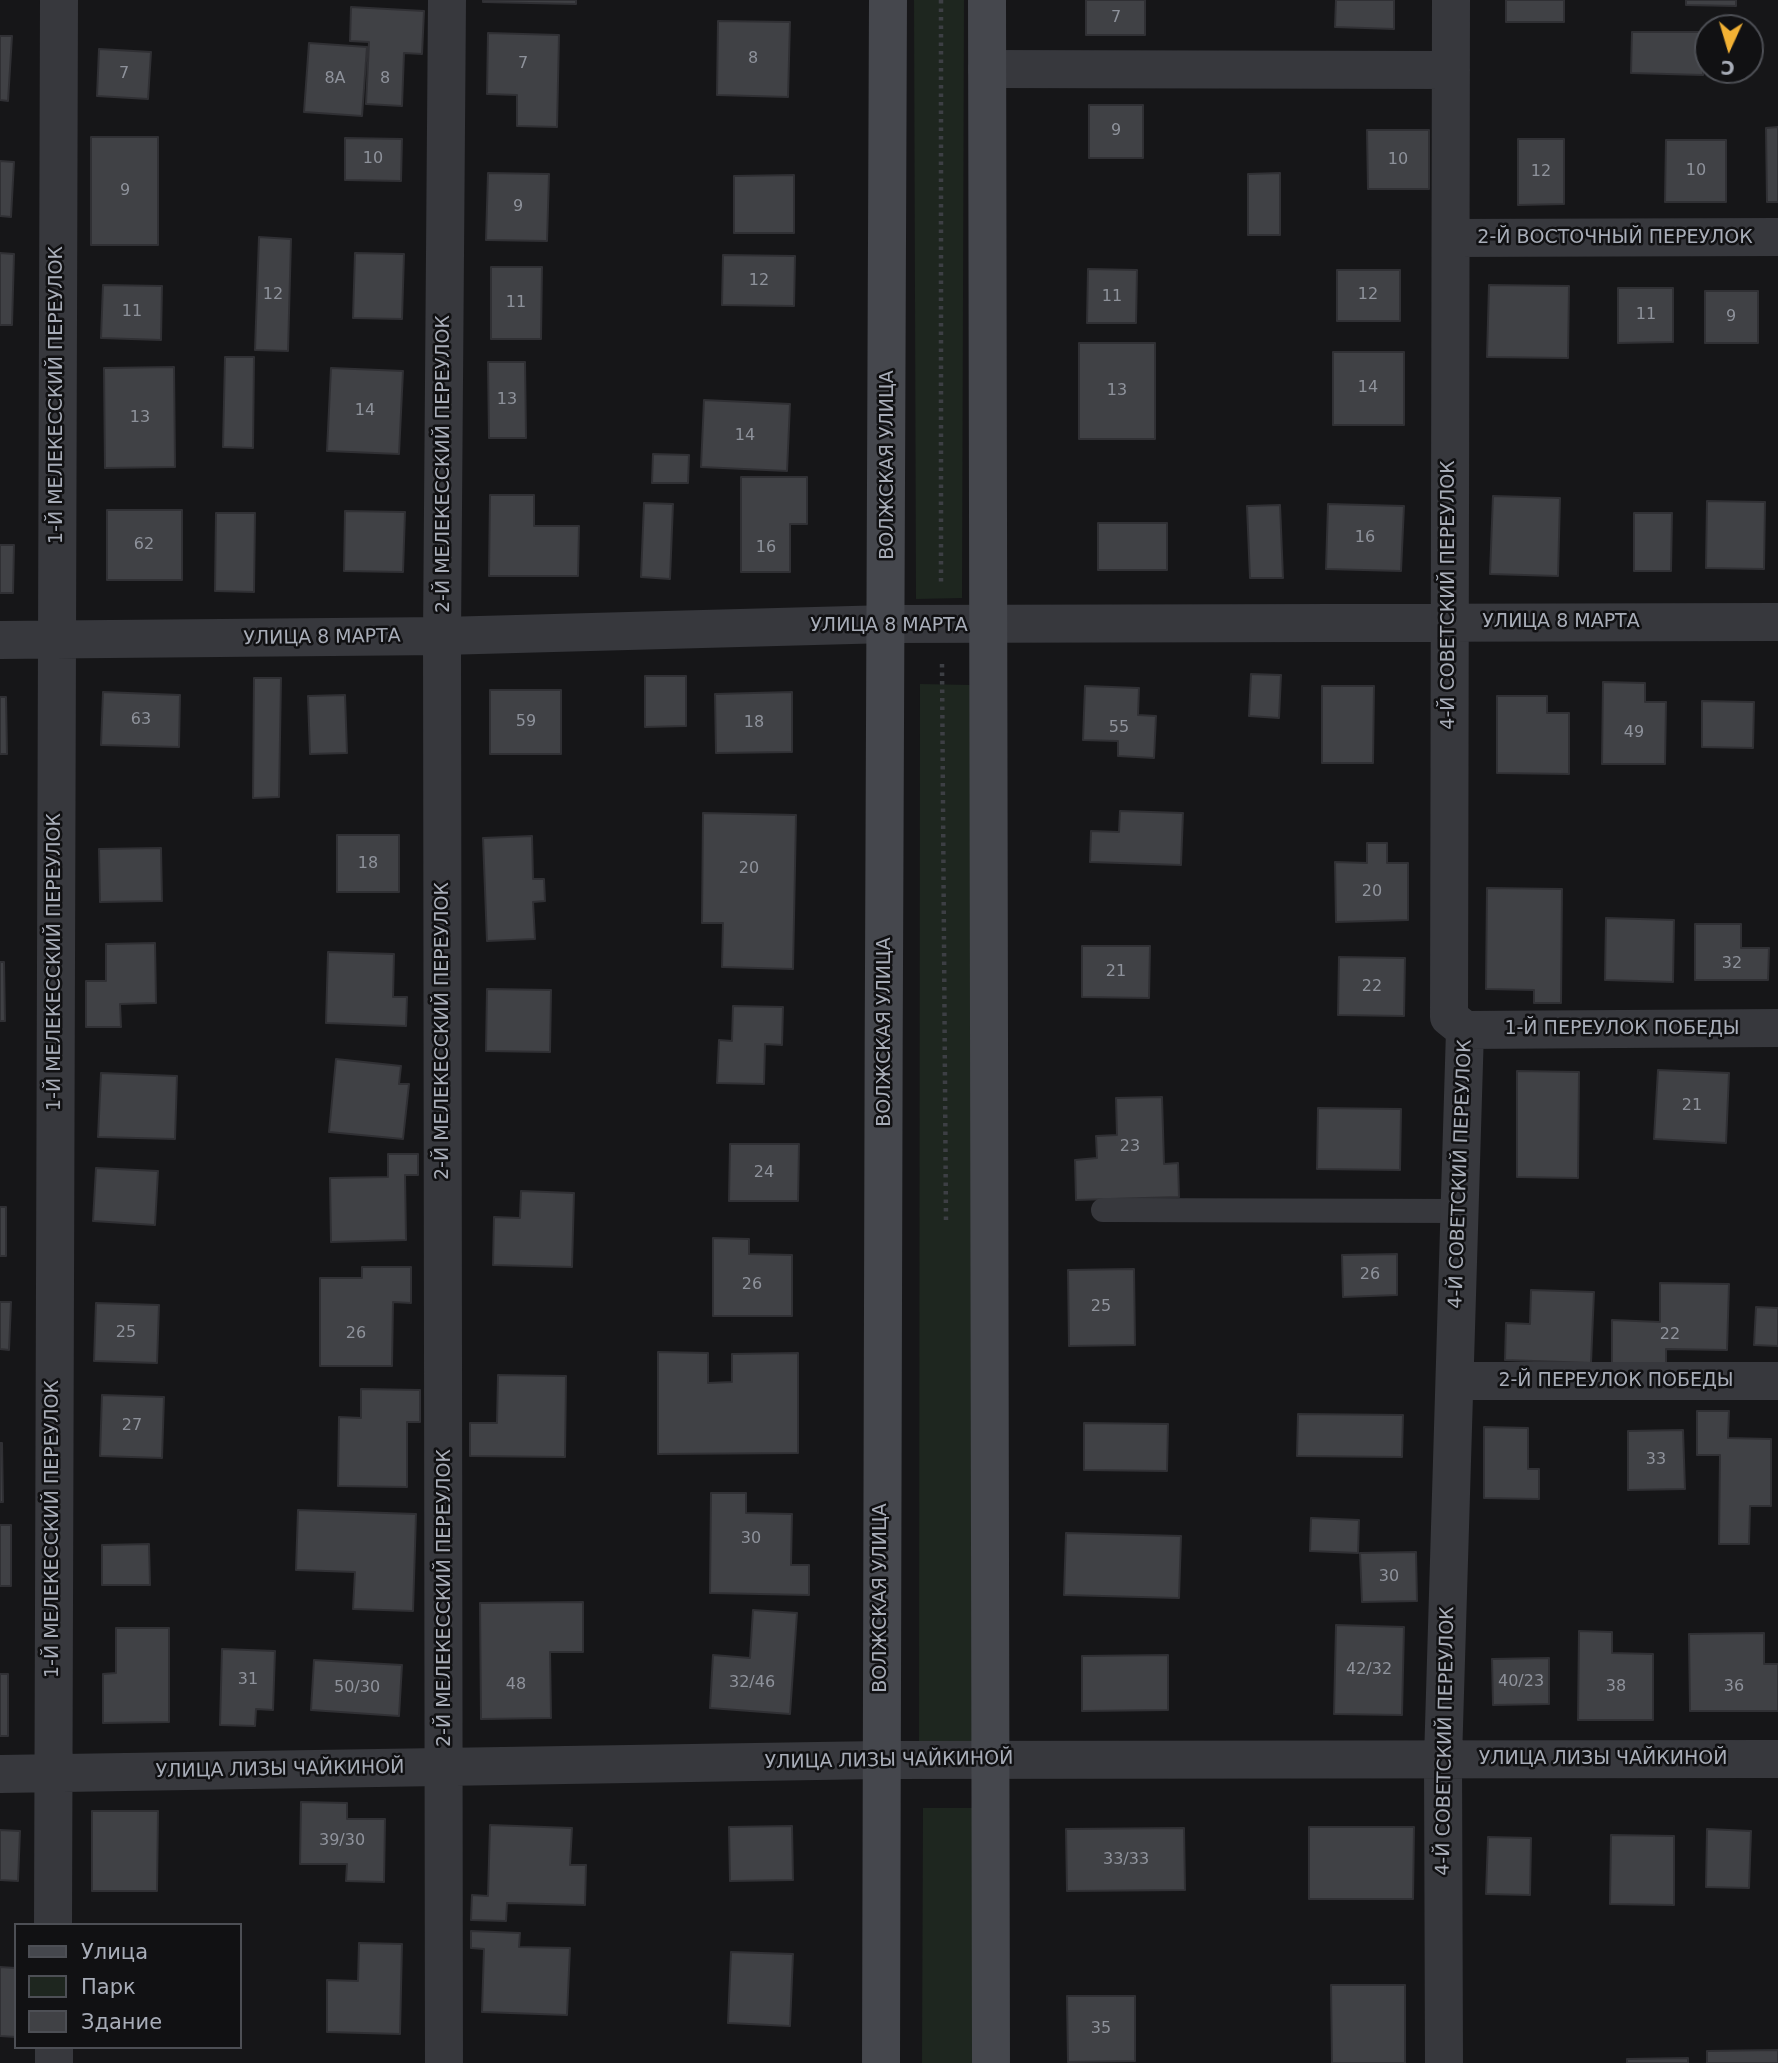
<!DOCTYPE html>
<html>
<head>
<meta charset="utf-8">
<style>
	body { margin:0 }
	#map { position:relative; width:1778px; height:2063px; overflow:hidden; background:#161618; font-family:"DejaVu Sans",sans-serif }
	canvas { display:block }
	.legend { position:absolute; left:14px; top:1923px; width:228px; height:126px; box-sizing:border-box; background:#111113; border:2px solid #4d4f55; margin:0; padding:9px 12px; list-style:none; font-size:21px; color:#a8adb8 }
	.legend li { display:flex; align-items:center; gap:14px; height:35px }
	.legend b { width:35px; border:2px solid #4d4f55 }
	.north { position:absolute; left:1694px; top:14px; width:70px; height:70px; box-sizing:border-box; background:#111113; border:2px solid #4d4f55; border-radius:50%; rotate:184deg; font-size:19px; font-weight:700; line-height:28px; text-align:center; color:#a8adb8 }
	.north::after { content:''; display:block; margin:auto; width:24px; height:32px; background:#f2b134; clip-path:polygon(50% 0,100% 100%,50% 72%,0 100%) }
</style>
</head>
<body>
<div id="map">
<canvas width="1778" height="2063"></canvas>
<ul class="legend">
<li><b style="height:9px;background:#45474d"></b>Улица</li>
<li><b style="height:19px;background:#1e261f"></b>Парк</li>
<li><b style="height:19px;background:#404145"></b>Здание</li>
</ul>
<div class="north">С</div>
</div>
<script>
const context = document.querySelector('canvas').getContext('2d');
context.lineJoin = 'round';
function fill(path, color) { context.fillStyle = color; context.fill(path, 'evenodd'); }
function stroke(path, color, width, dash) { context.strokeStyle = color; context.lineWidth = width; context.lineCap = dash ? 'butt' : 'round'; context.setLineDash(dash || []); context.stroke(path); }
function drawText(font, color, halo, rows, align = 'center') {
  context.font = font + ' "DejaVu Sans",sans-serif'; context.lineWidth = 5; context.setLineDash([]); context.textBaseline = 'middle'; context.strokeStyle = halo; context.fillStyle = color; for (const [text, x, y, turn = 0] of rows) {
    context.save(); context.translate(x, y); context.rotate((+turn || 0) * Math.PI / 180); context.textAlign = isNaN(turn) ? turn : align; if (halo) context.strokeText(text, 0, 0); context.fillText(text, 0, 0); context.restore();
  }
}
fill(new Path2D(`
	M914,0H964L962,598L916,599Z
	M920,684L971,685L972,1741H919Z
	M923,1808H976L975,2063H922Z`), '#1e261f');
const building = new Path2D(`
	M483,0H576V4L483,2Z
	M1086,0H1145V35H1086Z
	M1336,0H1394V29L1335,27Z
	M1506,0H1564V22H1506Z
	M1686,0H1736V6L1686,5Z
	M351,7L424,11L422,54L404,53L402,106L366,104L369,42L350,41Z
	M718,21L790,22L788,97L717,95Z
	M1632,32H1703V75L1631,73Z
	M488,33L559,35L557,127L517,126V95L487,94Z
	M0,36H12L8,101L0,100Z
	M309,43L367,47L362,116L304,112Z
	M99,49L151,52L148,99L97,96Z
	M1089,105H1143V158H1089Z
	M1778,127V202H1767L1766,128Z
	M1367,130H1429V189H1368Z
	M91,137H158V245H91Z
	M345,138L402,139L401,181L345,180Z
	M1518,139H1564V204L1518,205Z
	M1666,140H1726V202H1665Z
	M0,161L14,162L11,217L0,216Z
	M488,173L549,174L547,241L486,240Z
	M1280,173V235H1248V174Z
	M794,175V233H734V176Z
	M259,237L291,239L288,351L255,350Z
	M0,253L14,254L12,325H0Z
	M355,253L404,254L402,319L353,318Z
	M723,255L795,256L794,306L722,305Z
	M491,267H542L541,339H491Z
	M1088,269L1137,270L1136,323H1087Z
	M1337,270H1400V321H1337Z
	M103,285L162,286L161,340L101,338Z
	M1489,285L1569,286L1568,358L1487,357Z
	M1618,288H1673V342L1618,343Z
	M1705,291H1758V343H1705Z
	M1079,343H1155V439H1079Z
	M1333,352H1404V425H1333Z
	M225,357H254L253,448L223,447Z
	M488,362H525L526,438H489Z
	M174,367L175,467L105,468L104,368Z
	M331,368L403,371L399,454L327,451Z
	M704,400L790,404L787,471L701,467Z
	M653,454L689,455L688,483H652Z
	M741,477H807V524H790V572H741Z
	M490,495H534V526H579L578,576H489Z
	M1493,496L1560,498L1558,576L1490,574Z
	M1707,501L1765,502L1764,569L1706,568Z
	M644,503L673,504L670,579L641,577Z
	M1328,504L1404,506L1401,571L1326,569Z
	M1280,505L1283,578H1250L1247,506Z
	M107,510H182V580H107Z
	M345,511L405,512L403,572L344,571Z
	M216,513H255L254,592L215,591Z
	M1634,513H1672L1671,571H1634Z
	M1098,523H1167V570H1098Z
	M0,545H14L13,593H0Z
	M1251,674L1281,675L1279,718L1249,716Z
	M645,676H686V726L645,727Z
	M254,678H281L279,797L253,798Z
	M1603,682L1645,683V702H1666L1665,764H1602Z
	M1085,686L1139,688L1138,715L1156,716L1154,758L1118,756V741L1083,740Z
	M1322,686H1374L1373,763H1322Z
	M490,690H561V754H490Z
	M103,692L180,695L179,747L101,745Z
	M792,692V752L716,753L715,694Z
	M345,695L347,753L310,754L308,696Z
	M1497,696H1547V713H1569V774L1497,773Z
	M0,697H6L7,754H0Z
	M1702,701L1754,702L1753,748L1702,747Z
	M1120,811L1183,813L1181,865L1090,862L1091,831L1119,832Z
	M703,813L796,815L793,969L722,967L723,923H702Z
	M337,835H399V892H337Z
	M532,836L533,879H544L545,901L533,902L535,939L487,941L483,838Z
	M1367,843H1387V863H1408V920L1336,922L1335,862L1367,863Z
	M161,848L162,901L100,902L99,849Z
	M1487,888L1562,889L1561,1003H1534V990L1486,989Z
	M1606,918L1674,920L1673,982L1605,980Z
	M1695,924H1741V948H1769L1768,980H1695Z
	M155,943L156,1003L120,1004L121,1027H86V981H106V944Z
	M1082,946H1150L1149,998L1082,997Z
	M328,952L394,954L393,997H407L406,1026L326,1023Z
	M1339,957L1405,958L1404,1016L1338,1015Z
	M0,962H4L5,1021H0Z
	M487,989L551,990L550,1052L486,1051Z
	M733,1006L783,1007L782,1045L765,1044L764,1084L717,1083L719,1040L732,1041Z
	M336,1059L401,1066L399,1084H409L403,1139L329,1132Z
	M1658,1070L1729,1073L1726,1143L1654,1139Z
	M1517,1071L1579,1072L1578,1178L1517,1177Z
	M101,1073L177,1076L175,1139L98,1137Z
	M1162,1097L1164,1164L1178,1163L1179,1197L1076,1200L1075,1160L1097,1158L1096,1136L1117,1135L1116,1098Z
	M1318,1108L1401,1109L1400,1170L1317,1169Z
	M730,1144H799L798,1201H729Z
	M388,1154H418V1175H405L406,1240L331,1242L330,1178L388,1177Z
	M96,1168L158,1171L155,1225L93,1221Z
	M521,1191L574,1193L572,1267L493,1265L494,1217L520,1218Z
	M0,1207H6V1256H0Z
	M713,1238L749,1239V1254L792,1255V1316H713Z
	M1397,1254V1295L1343,1297L1342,1255Z
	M362,1267H411V1303L393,1302L392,1366H320V1278H362Z
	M1134,1269L1135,1345L1069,1346L1068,1270Z
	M1660,1283L1729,1284L1727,1350L1666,1349V1365L1612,1364V1320L1660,1322Z
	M1531,1290L1594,1292L1591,1363L1505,1360L1506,1323L1530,1324Z
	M0,1302H11L9,1350L0,1349Z
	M96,1303L159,1305L157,1363L94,1361Z
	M1756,1307L1778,1308V1346L1754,1345Z
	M658,1352L708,1353V1383L732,1382V1354L798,1353V1453L658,1454Z
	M498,1375L566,1376L565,1457L470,1456V1423H497Z
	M361,1389L420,1390V1422H407V1487L338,1486L339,1417L361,1418Z
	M102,1395L164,1397L162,1458L100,1456Z
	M1697,1411H1729L1728,1438L1771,1439V1506H1750L1749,1544H1719L1720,1455H1697Z
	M1298,1414L1403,1415L1402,1457L1297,1456Z
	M1084,1423L1168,1424L1167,1471L1084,1470Z
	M1484,1427L1528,1428V1469H1539V1499L1484,1498Z
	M1683,1430L1685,1489L1628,1490V1431Z
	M0,1443H2L3,1502H0Z
	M711,1493H746V1513L792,1514L791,1565H809V1595L710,1593Z
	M298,1510L416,1514L413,1611L353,1609L355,1572L296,1570Z
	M1311,1518L1359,1520L1358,1553L1310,1551Z
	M0,1525H11V1586H0Z
	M1066,1533L1181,1536L1179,1598L1064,1595Z
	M149,1544L150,1585H102V1545Z
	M1416,1552L1417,1601L1362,1602L1360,1553Z
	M583,1602V1652H550L551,1718L481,1719L480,1603Z
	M753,1610L797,1613L790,1714L710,1708L713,1655L750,1658Z
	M1336,1625L1404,1627L1402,1715L1334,1714Z
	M116,1628H169V1722L103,1723V1674L116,1673Z
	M1579,1631L1612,1632V1653L1653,1654V1720H1578Z
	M1764,1633V1664H1778V1711H1690L1689,1634Z
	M222,1649L275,1651L273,1710L256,1709L255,1726L220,1725Z
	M1168,1655V1710L1082,1711V1656Z
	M1549,1658V1704L1493,1705L1492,1659Z
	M314,1660L402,1665L399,1716L311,1710Z
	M0,1674H8V1736H0Z
	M301,1802L347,1803V1819H385L384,1882L346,1881L347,1864H300Z
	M92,1811H158L157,1891H92Z
	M490,1825L572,1828L570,1865H586L585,1905L507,1903L506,1921L471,1920L472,1895L488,1896Z
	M792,1826L793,1880L730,1881L729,1827Z
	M1309,1827H1414L1413,1899H1309Z
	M1184,1828L1185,1890L1067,1891L1066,1829Z
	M1707,1829L1751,1831L1749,1888L1706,1887Z
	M0,1830L20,1831L18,1881L0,1880Z
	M1611,1835L1674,1836V1905L1610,1904Z
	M1488,1837L1531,1838L1530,1895L1486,1894Z
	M471,1931L520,1933L519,1947L570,1948L567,2015L482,2012L484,1949L471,1948Z
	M359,1943L402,1944L400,2034L327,2032V1980L358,1981Z
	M731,1952L793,1954L790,2026L728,2023Z
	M0,1967L16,1968V2037L0,2036Z
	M1331,1985H1405V2063H1332Z
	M1067,1996H1135V2061L1068,2062Z
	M1778,2050V2063H1707V2051Z
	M1688,2058V2063H1627V2059Z`);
fill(building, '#404145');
stroke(building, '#303034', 2);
stroke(new Path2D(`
	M941,0V585
	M942,664L946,1222`), '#3d3f44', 4.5, [3.5, 5]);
stroke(new Path2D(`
	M1103,1210L1458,1211`), '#37383d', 24);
stroke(new Path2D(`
	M987,69L1451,70
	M1453,238L1778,237
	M0,640L442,636L889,624L1778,622
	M1465,1030L1778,1028
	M1455,1381H1778
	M0,1774L880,1760L1778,1759
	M53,1925L59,0
	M54,2047V2063
	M444,2063L442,636L447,0
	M1444,2063L1443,1759L1465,1030L1449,1017L1451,0`), '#37383d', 38);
stroke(new Path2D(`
	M987,0L991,2063
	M881,2063C878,1375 889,688 888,0`), '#45474d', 38);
drawText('16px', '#8e929b', null, [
	["7",1116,18],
	["8",753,59],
	["7",523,64],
	["7",124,74],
	["8А",335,79],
	["8",385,79],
	["9",1116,131],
	["10",373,159],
	["10",1398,160],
	["10",1696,171],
	["12",1541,172],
	["9",125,191],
	["9",518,207],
	["12",759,281],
	["12",273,295],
	["12",1368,295],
	["11",1112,297],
	["11",516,303],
	["11",132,312],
	["11",1646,315],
	["9",1731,317],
	["14",1368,388],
	["13",1117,391],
	["13",507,400],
	["14",365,411],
	["13",140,418],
	["14",745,436],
	["16",1365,538],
	["62",144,545],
	["16",766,548],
	["63",141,720],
	["59",526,722],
	["18",754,723],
	["55",1119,728],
	["49",1634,733],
	["18",368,864],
	["20",749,869],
	["20",1372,892],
	["32",1732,964],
	["21",1116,972],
	["22",1372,987],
	["21",1692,1106],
	["23",1130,1147],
	["24",764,1173],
	["26",1370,1275],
	["26",752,1285],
	["25",1101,1307],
	["25",126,1333],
	["26",356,1334],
	["22",1670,1335],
	["27",132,1426],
	["33",1656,1460],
	["30",751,1539],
	["30",1389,1577],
	["42/32",1369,1670],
	["31",248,1680],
	["40/23",1521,1682],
	["32/46",752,1683],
	["48",516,1685],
	["38",1616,1687],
	["36",1734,1687],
	["50/30",357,1688],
	["39/30",342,1841],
	["33/33",1126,1860],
	["35",1101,2029]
]);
drawText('19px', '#a8adb8', '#111113', [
	["2-Й ВОСТОЧНЫЙ ПЕРЕУЛОК",1615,238],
	["1-Й МЕЛЕКЕССКИЙ ПЕРЕУЛОК",57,395,-90],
	["2-Й МЕЛЕКЕССКИЙ ПЕРЕУЛОК",444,464,-90],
	["ВОЛЖСКАЯ УЛИЦА",888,465,-90],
	["4-Й СОВЕТСКИЙ ПЕРЕУЛОК",1449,595,-90],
	["УЛИЦА 8 МАРТА",1561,622],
	["УЛИЦА 8 МАРТА",889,626],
	["УЛИЦА 8 МАРТА",322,638,-1],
	["1-Й МЕЛЕКЕССКИЙ ПЕРЕУЛОК",55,962,-90],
	["1-Й ПЕРЕУЛОК ПОБЕДЫ",1622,1029],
	["2-Й МЕЛЕКЕССКИЙ ПЕРЕУЛОК",443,1031,-90],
	["ВОЛЖСКАЯ УЛИЦА",885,1032,-90],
	["4-Й СОВЕТСКИЙ ПЕРЕУЛОК",1461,1174,-88],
	["2-Й ПЕРЕУЛОК ПОБЕДЫ",1616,1381],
	["1-Й МЕЛЕКЕССКИЙ ПЕРЕУЛОК",53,1529,-90],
	["2-Й МЕЛЕКЕССКИЙ ПЕРЕУЛОК",445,1598,-90],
	["ВОЛЖСКАЯ УЛИЦА",881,1598,-90],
	["4-Й СОВЕТСКИЙ ПЕРЕУЛОК",1446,1741,-89],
	["УЛИЦА ЛИЗЫ ЧАЙКИНОЙ",1603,1759],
	["УЛИЦА ЛИЗЫ ЧАЙКИНОЙ",889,1761,-1],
	["УЛИЦА ЛИЗЫ ЧАЙКИНОЙ",280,1770,-1]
]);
</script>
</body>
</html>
